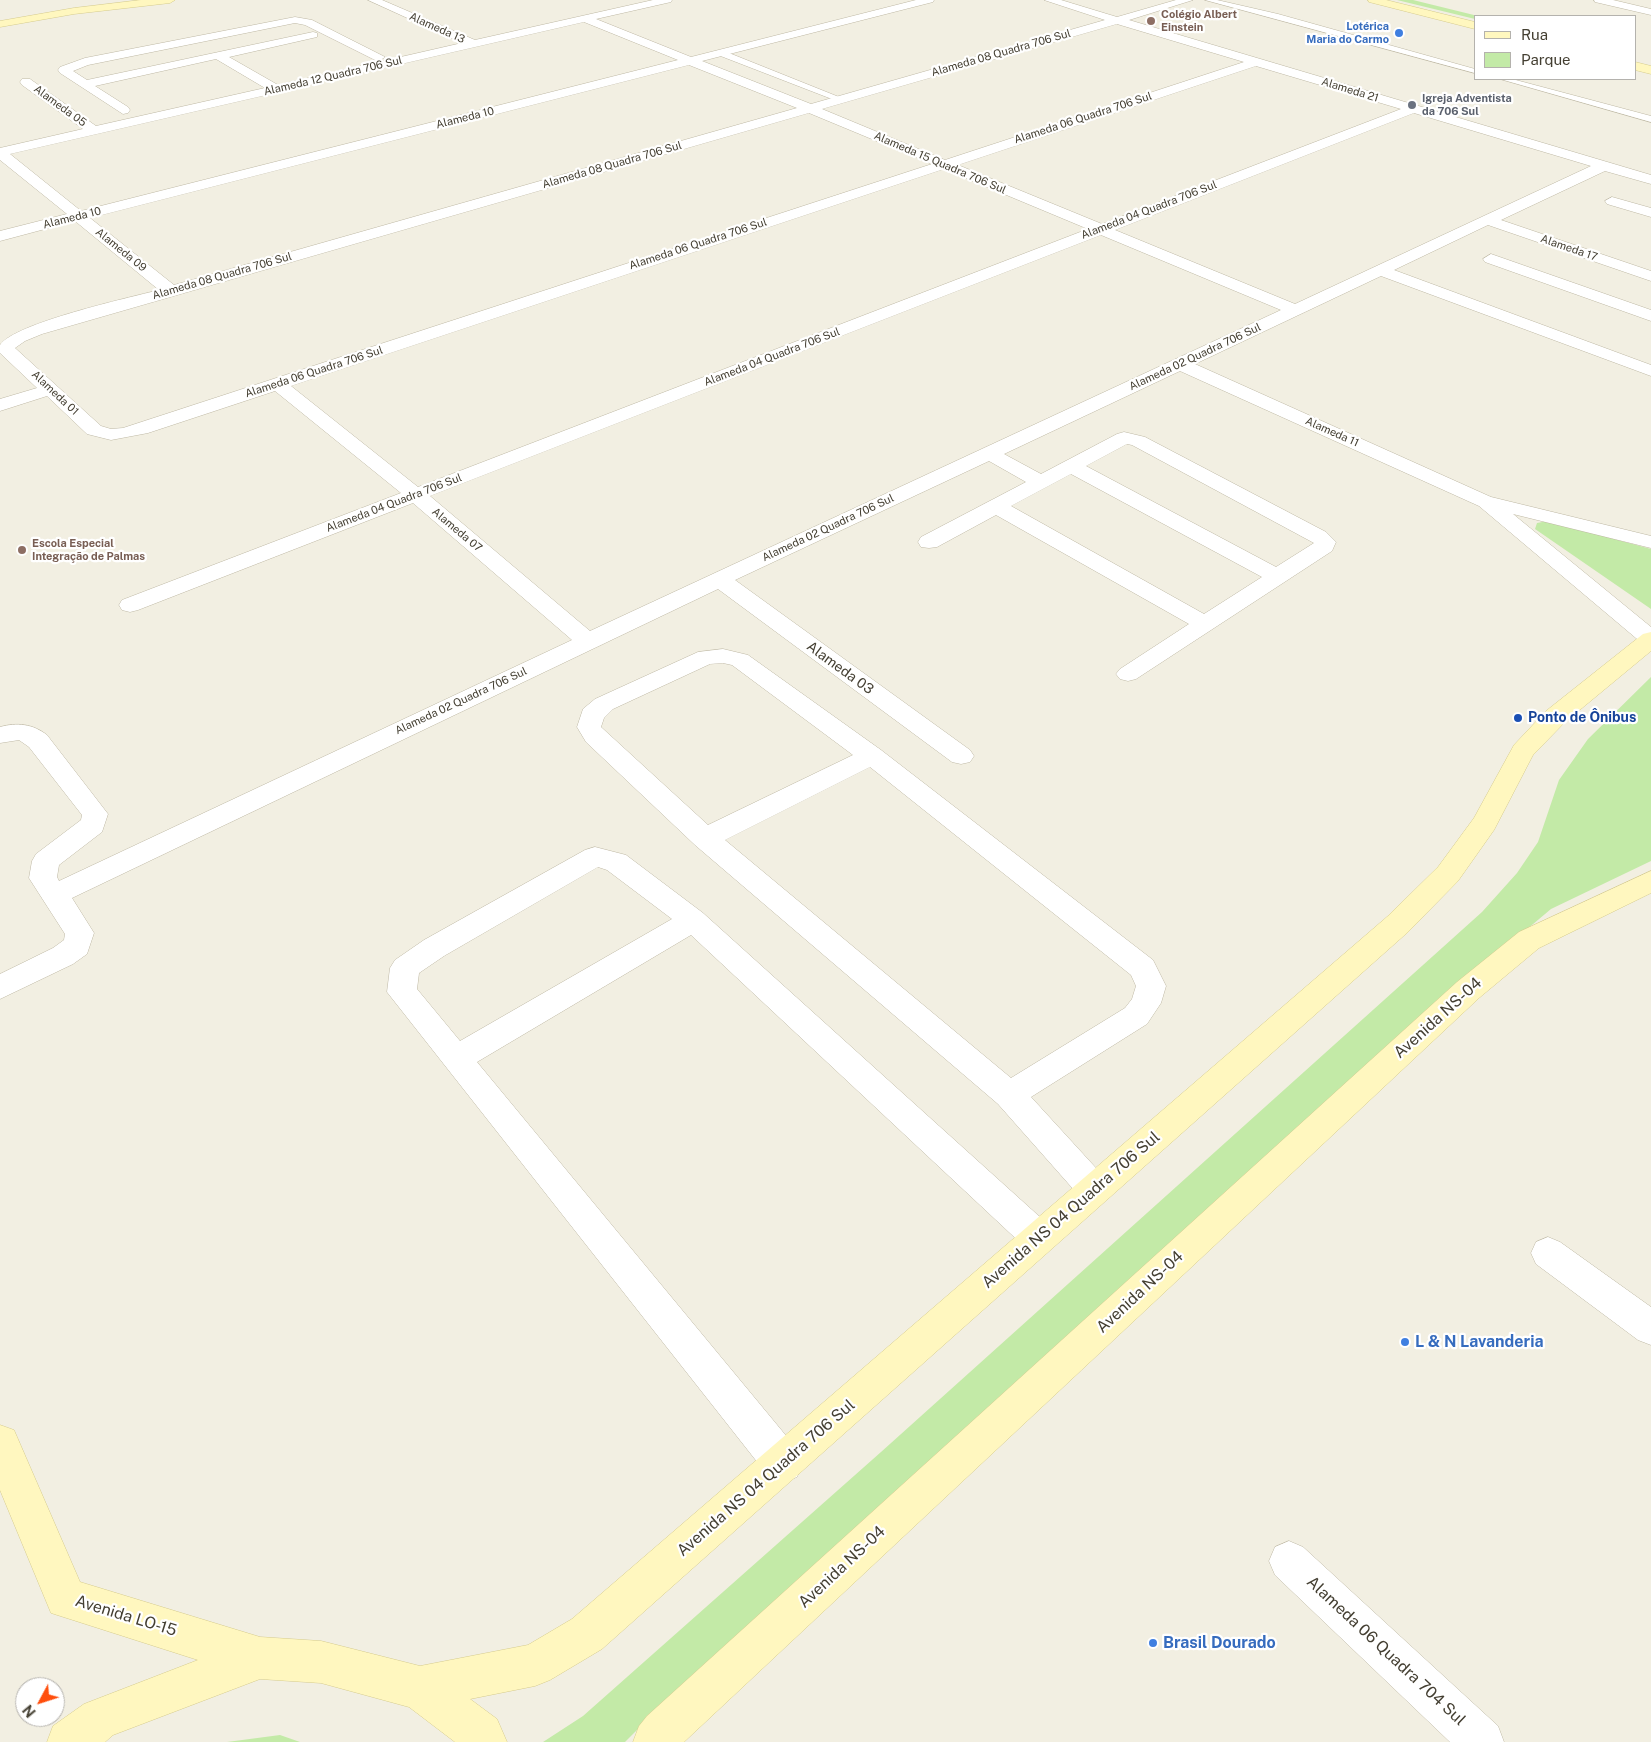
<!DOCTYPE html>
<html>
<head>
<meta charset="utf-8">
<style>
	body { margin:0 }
	#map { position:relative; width:1651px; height:1742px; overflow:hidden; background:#f2efe2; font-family:"Public Sans",sans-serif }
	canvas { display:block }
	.legend { position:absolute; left:1474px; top:15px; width:162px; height:65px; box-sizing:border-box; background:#fff; border:1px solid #b4b2ad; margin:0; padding:6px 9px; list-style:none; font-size:15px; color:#443f32 }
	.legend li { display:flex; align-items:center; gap:10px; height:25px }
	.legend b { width:25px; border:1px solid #b4b2ad }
	.north { position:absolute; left:15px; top:1677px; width:50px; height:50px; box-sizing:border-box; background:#fff; border:1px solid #b4b2ad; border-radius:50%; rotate:230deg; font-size:14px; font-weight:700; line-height:20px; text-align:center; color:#443f32 }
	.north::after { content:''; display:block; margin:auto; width:18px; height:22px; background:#ff4e0c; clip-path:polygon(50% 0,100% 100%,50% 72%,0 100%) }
</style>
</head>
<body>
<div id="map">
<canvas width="1651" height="1742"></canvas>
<ul class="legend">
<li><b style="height:6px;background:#fff7bf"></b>Rua</li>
<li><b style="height:14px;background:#c3eaa7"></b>Parque</li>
</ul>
<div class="north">N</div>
</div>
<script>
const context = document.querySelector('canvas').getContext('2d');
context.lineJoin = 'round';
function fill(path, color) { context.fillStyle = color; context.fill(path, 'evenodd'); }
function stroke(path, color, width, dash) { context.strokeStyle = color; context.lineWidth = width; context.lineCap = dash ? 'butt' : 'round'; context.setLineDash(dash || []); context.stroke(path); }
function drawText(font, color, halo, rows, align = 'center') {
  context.font = font + ' "Public Sans",sans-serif'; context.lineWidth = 4.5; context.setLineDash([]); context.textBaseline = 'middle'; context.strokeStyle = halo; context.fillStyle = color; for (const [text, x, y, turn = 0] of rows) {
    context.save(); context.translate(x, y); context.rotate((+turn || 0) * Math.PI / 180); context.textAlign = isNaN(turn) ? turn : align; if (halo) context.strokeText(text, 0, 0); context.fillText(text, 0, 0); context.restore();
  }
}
fill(new Path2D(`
	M1397,0H1413L1478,16H1475V19Z
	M1548,521L1651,549V609L1535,529L1537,523Z
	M1651,677V861L1551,909L1377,1055L659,1708L625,1742H543L583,1716L881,1452L1482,912L1517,873L1538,842L1559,780L1588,739Z
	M280,1735L300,1742H227Z`), '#c3eaa7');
const lane = new Path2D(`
	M1205,0H1217L1278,14L1475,69V73Z
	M718,51H724L844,99L837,101L718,55Z
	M1500,79H1512L1651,116V122Z`);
const street = new Path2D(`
	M368,0H382L475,40L653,0H672L671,2L596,19L691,57L916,0H934L933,2L702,61L811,104L1105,20L1044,0H1061L1117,17L1176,0H1193L1129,20L1651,175V184L1605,171L1501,220L1651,271V281L1488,225L1394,270L1651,365V376L1381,276L1195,364L1491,497L1651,536V548L1513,514L1651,627V646L1643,644L1479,506L1180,371L1004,454L1041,474L1117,434L1124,432L1145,437L1326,532L1336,542L1332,551L1136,679L1128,681L1120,679L1116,674L1120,669L1189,624L996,515L937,547L929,548L921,547L918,542L921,537L1026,482L989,461L735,580L970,750L974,756L970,762L961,764L952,762L718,589L72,898L94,933L87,954L73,964L0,999V974L53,948L64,940L65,934L29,878L32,861L36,854L81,820L82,815L29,747L19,740L0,743V727C17,722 33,724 47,735L108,814L102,832L59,865L57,877L59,881L572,640L413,503L138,610L130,612L122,610L119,605L122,600L401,493L275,391L148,433L111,440L87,434L47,396L0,411V399L37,388L0,353V345C15,323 128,298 159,290L75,221L0,241V231L67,214L0,160V148L83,129L22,85L20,82L22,79H30L96,126L265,88L216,59L95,86L128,107L130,110L128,113L123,114L60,73L58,70L60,67L85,58L295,17L312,20L385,57L379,61L375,60L305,25L295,23L88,65L73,71L87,80L313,32L317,33V37L229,57L278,85L462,43ZM584,22L678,60L81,211L10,154ZM1117,24L1244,62L945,160L822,109ZM689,65L797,108L174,285L90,218ZM1256,66L1401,109L1102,224L958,165ZM809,113L932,164L123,428L111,429L101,426L15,348L25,341L42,334ZM1414,113L1591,166L1295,304L1115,230ZM944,169L1088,229L418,487L291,386ZM1101,235L1281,310L590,631L430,496ZM1127,444L1132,445L1314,543L1276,567L1086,466ZM1071,474L1262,577L1204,614L1011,506Z
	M1594,0H1613L1651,9V15L1595,2Z
	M1612,197L1651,208V217L1607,204L1605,201Z
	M1491,254L1651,310V321L1485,262L1483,259Z
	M723,649L748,655L881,750L1153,960L1166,986L1161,1003L1147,1024L1031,1097L1106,1179L1111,1189L1106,1199L1094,1204L1082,1199L998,1104L695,845L586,742L577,727L583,709L595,699L698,652ZM723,663L732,665L853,755L708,825L601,727L604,718L613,709L710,664ZM870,767L1131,975L1136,986L1132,999L1125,1008L1011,1078L725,840Z
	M595,847L626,855L703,913L1051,1227L1056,1238L1051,1249L1039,1254L1027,1249L691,935L477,1062L797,1449L802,1463L797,1477L783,1482L769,1477L387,992L390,968L395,960L424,940L585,850ZM598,867L607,870L672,919L460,1041L417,989L419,973L444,956Z
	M1548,1237L1560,1242L1651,1307V1345L1638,1340L1536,1264L1531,1253L1536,1242Z
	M1289,1541L1303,1547L1498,1726L1504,1742H1450L1275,1575L1269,1561L1275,1547Z`);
const secondary = new Path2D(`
	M141,0H175L170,3L74,14L0,27V21L74,8Z
	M1368,0H1386L1475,22V29L1369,2Z
	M1635,62L1651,66V74L1635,70Z
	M1651,632V651L1564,723L1533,755L1494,830L1458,881L1408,932L602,1649L550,1680L535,1686L470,1699L497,1719L507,1742H455L409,1707L321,1683L260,1679L113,1735L105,1742H47L53,1726L84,1704L198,1660L51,1613L0,1490V1425L14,1430L80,1582L260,1637L321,1641L420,1666L528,1645L572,1619L1388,916L1438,867L1474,818L1514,745L1546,711L1643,634Z
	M1651,871V893L1539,948L1479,998L684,1742H633L639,1726L647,1716L1457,982L1519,932Z`);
stroke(lane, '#beb8a4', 1);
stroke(street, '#beb8a4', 1);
stroke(secondary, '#d5cb8e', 1);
fill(lane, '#fff');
fill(street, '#fff');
fill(secondary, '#fff7bf');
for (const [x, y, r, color] of [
	[1151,21,5,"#8d6e63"],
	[1399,33,5,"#3f7fe0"],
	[1412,105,5,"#6b7280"],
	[22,550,5,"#8d6e63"],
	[1518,718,5,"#1a4fb4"],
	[1405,1342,5,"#3f7fe0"],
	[1153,1643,5,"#3f7fe0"]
]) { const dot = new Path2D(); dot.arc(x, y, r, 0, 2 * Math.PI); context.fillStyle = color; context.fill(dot); stroke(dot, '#fff', 2); }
drawText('bold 11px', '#785e54', '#fff', [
	["Colégio Albert",1161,15],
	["Einstein",1161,28],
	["Escola Especial",32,544],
	["Integração de Palmas",32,557]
], 'left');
drawText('bold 11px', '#366cbe', '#fff', [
	["Lotérica",1389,27],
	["Maria do Carmo",1389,40]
], 'right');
drawText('11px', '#443f32', '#fff', [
	["Alameda 13",437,28,24],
	["Alameda 08 Quadra 706 Sul",1001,53,-16],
	["Alameda 12 Quadra 706 Sul",333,76,-13],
	["Alameda 21",1350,90,17],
	["Alameda 05",60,106,36],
	["Alameda 10",465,118,-14],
	["Alameda 06 Quadra 706 Sul",1083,118,-18],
	["Alameda 15 Quadra 706 Sul",940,163,23],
	["Alameda 08 Quadra 706 Sul",612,165,-16],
	["Alameda 04 Quadra 706 Sul",1149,210,-21],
	["Alameda 10",72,218,-14],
	["Alameda 06 Quadra 706 Sul",698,244,-18],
	["Alameda 17",1569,248,19],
	["Alameda 09",121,250,39],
	["Alameda 08 Quadra 706 Sul",222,276,-16],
	["Alameda 04 Quadra 706 Sul",772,357,-21],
	["Alameda 02 Quadra 706 Sul",1195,357,-25],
	["Alameda 06 Quadra 706 Sul",314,372,-18],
	["Alameda 01",55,393,43],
	["Alameda 11",1332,432,24],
	["Alameda 04 Quadra 706 Sul",394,503,-21],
	["Alameda 02 Quadra 706 Sul",828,528,-25],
	["Alameda 07",457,530,40],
	["Alameda 02 Quadra 706 Sul",461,701,-25]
]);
drawText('bold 11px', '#5b616d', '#fff', [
	["Igreja Adventista",1422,99],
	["da 706 Sul",1422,112]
], 'left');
drawText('14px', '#443f32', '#fff', [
	["Alameda 03",840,668,36]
]);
drawText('bold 14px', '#164399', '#fff', [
	["Ponto de Ônibus",1528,718]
], 'left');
drawText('16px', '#443f32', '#fff', [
	["Avenida NS-04",1438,1018,-42],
	["Avenida NS 04 Quadra 706 Sul",1071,1210,-41],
	["Avenida NS-04",1140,1292,-43],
	["Avenida NS 04 Quadra 706 Sul",766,1478,-41],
	["Avenida NS-04",842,1567,-43],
	["Avenida LO-15",126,1616,17],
	["Alameda 06 Quadra 704 Sul",1386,1651,43]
]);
drawText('bold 16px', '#366cbe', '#fff', [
	["L & N Lavanderia",1415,1342],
	["Brasil Dourado",1163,1643]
], 'left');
</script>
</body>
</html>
